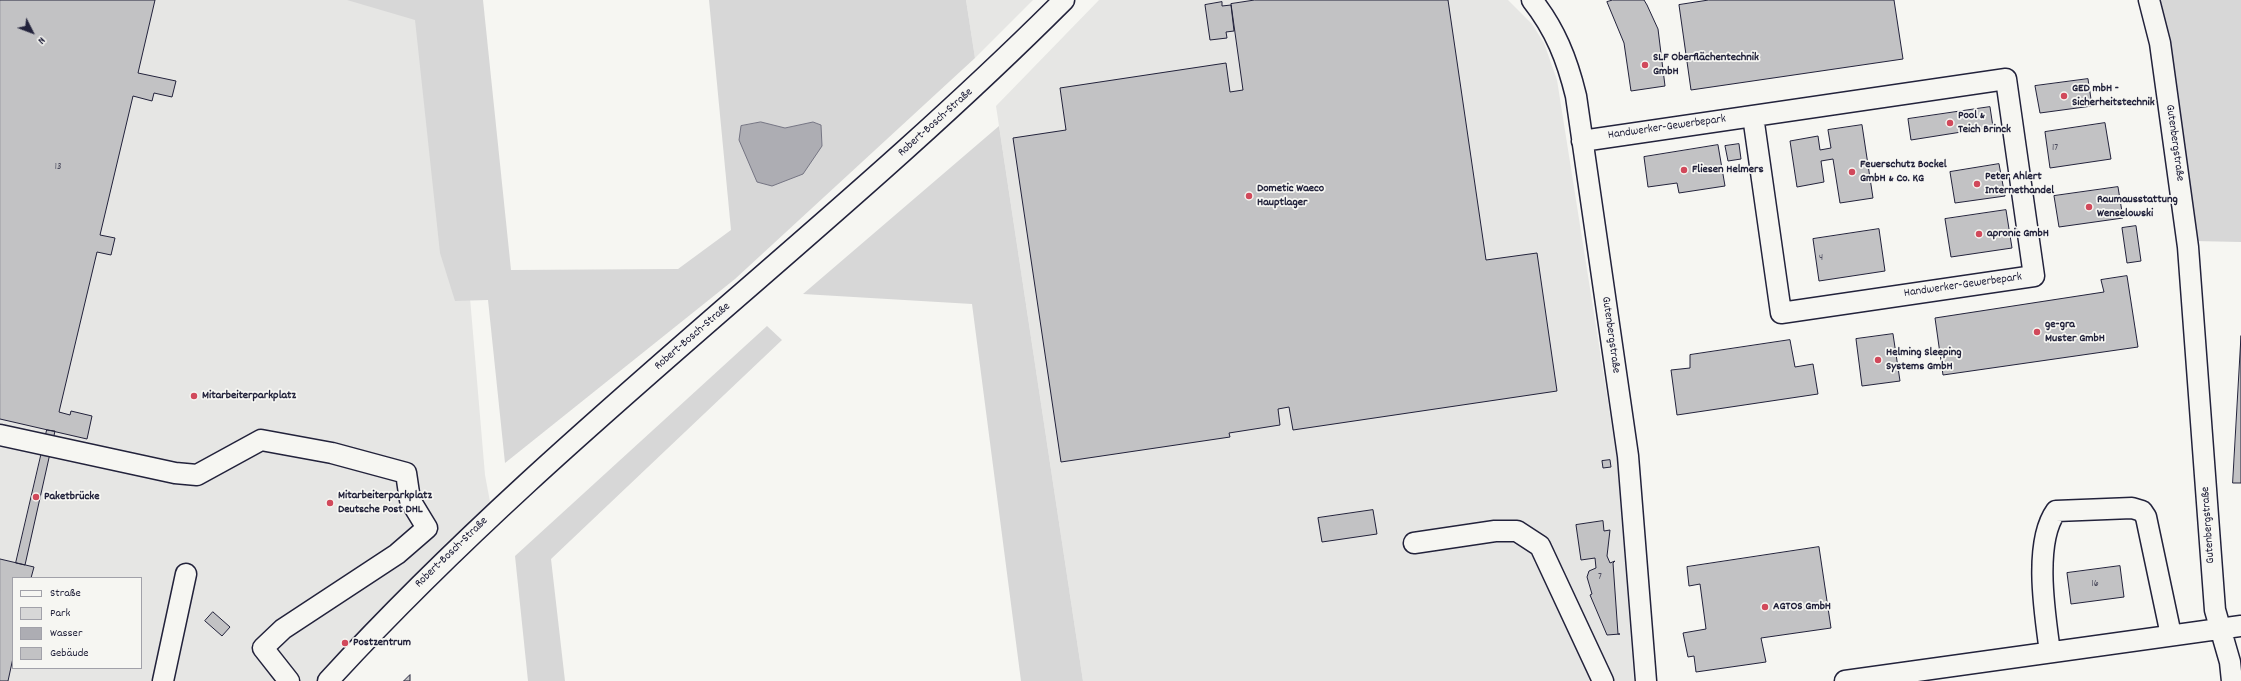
<!DOCTYPE html>
<html>
<head>
<meta charset="utf-8">
<style>
	body { margin:0 }
	#map { position:relative; width:2241px; height:681px; overflow:hidden; background:#f6f6f2; font-family:Dekko,sans-serif }
	canvas { display:block }
	.legend { position:absolute; left:12px; top:577px; width:130px; height:92px; box-sizing:border-box; background:#f6f6f2; border:1px solid #a1a1a9; margin:0; padding:5px 7px; list-style:none; font-size:12px; color:#22223b }
	.legend li { display:flex; align-items:center; gap:8px; height:20px }
	.legend b { width:20px; border:1px solid #a1a1a9 }
	.north { position:absolute; left:12px; top:12px; width:40px; height:40px; -webkit-text-stroke:3px #f6f6f2; paint-order:stroke; rotate:132deg; font-size:11px; font-weight:700; line-height:16px; text-align:center; color:#22223b }
	.north::after { content:''; display:block; margin:auto; width:14px; height:18px; background:#22223b; clip-path:polygon(50% 0,100% 100%,50% 72%,0 100%) }
</style>
</head>
<body>
<div id="map">
<canvas width="2241" height="681"></canvas>
<ul class="legend">
<li><b style="height:5px;background:#f6f6f2"></b>Straße</li>
<li><b style="height:11px;background:#d7d7d7"></b>Park</li>
<li><b style="height:11px;background:#adadb3"></b>Wasser</li>
<li><b style="height:11px;background:#c2c2c4"></b>Gebäude</li>
</ul>
<div class="north">N</div>
</div>
<script>
const context = document.querySelector('canvas').getContext('2d');
context.lineJoin = 'round';
function fill(path, color) { context.fillStyle = color; context.fill(path, 'evenodd'); }
function stroke(path, color, width, dash) { context.strokeStyle = color; context.lineWidth = width; context.lineCap = dash ? 'butt' : 'round'; context.setLineDash(dash || []); context.stroke(path); }
function drawText(font, color, halo, rows, align = 'center') {
  context.font = font + ' Dekko,sans-serif'; context.lineWidth = 3.5; context.setLineDash([]); context.textBaseline = 'middle'; context.strokeStyle = halo; context.fillStyle = color; for (const [text, x, y, turn = 0] of rows) {
    context.save(); context.translate(x, y); context.rotate((+turn || 0) * Math.PI / 180); context.textAlign = isNaN(turn) ? turn : align; if (halo) context.strokeText(text, 0, 0); context.fillText(text, 0, 0); context.restore();
  }
}
fill(new Path2D(`
	M0,0H443L452,85L485,475L491,507L407,594L318,681H0ZM13,578H141V668H13Z
	M966,0H1033L975,58Z
	M1099,0H1508L1532,24L1544,43L1557,80L1617,459L1634,681H1083L996,106Z`), '#e6e6e4');
fill(new Path2D(`
	M347,0H483L511,270L678,269L731,230L709,0H966L975,58L735,279L505,463L488,300L455,301L440,253L415,20ZM761,122L785,128L813,122L821,125L822,146Z
	M2157,0H2241V242L2194,241Z
	M999,126L1083,681H1021L972,304L803,294Z
	M767,326L782,340L551,559L565,681H528L515,556Z`), '#d7d7d7');
const water = new Path2D(`
	M761,122L785,128L813,122L821,125L822,146L803,174L772,186L757,182L739,140L741,126Z`);
fill(water, '#adadb3');
stroke(water, '#757583', 1);
const building = new Path2D(`
	M0,0H155L138,73L176,81L172,97L154,93L152,101L133,96L100,235L115,238L111,255L97,252L59,412L70,415L71,411L92,416L87,439L0,419Z
	M1255,0H1448L1486,260L1537,253L1557,391L1293,430L1289,407L1278,409L1280,425L1229,433L1230,437L1061,462L1013,138L1066,130L1060,88L1226,63L1230,92L1243,90L1231,4Z
	M1613,0H1644L1647,5L1658,29L1665,86L1631,91L1624,43L1607,2Z
	M1709,0H1894L1903,59L1691,90L1679,5Z
	M1222,2V6L1231,5L1234,31L1226,32L1227,38L1210,40L1205,5Z
	M2088,79L2092,106L2040,113L2035,86Z
	M1990,107L1993,127L1911,140L1908,119Z
	M2105,123L2111,159L2050,168L2045,132Z
	M1862,125L1873,198L1840,203L1833,159L1821,161L1824,182L1797,187L1790,141L1818,136L1820,150L1831,148L1828,130Z
	M1739,144L1741,159L1728,161L1725,146Z
	M1718,145L1725,186L1679,193L1677,183L1648,187L1644,157Z
	M1999,164L2005,196L1955,203L1950,172Z
	M2118,187L2123,218L2059,227L2054,196Z
	M2006,210L2012,248L1951,257L1945,219Z
	M2136,226L2141,261L2127,263L2122,228Z
	M1879,229L1885,271L1819,281L1813,239Z
	M2127,276L2138,347L1943,375L1935,318L2104,292L2101,280Z
	M1893,334L1900,381L1862,386L1856,339Z
	M2241,336V483H2233Z
	M1790,340L1795,367L1813,364L1818,394L1677,415L1671,370L1690,368V355Z
	M47,430L55,431L25,565L16,563Z
	M1610,460L1611,467L1603,468L1602,461Z
	M1373,510L1377,534L1322,542L1318,518Z
	M1603,521L1604,531L1610,530L1607,556L1610,563L1615,561L1613,563L1618,634H1620L1607,635L1590,595L1592,594L1587,577L1589,571L1596,568L1595,558L1581,560L1576,525Z
	M1819,547L1831,628L1761,638L1766,662L1696,672L1694,656L1688,657L1683,633L1706,629L1700,584L1689,586L1687,567Z
	M0,559L34,567L31,578H13V658L8,681H0Z
	M2120,566L2124,597L2071,604L2067,573Z
	M213,612L230,627L222,636L205,621Z
	M410,675V681H404Z`);
fill(building, '#c2c2c4');
stroke(building, '#22223b', 1);
const minor = new Path2D(`
	M1532,0C1555,29 1567,59 1576,96L1628,456L1646,681
	M2149,0L2160,43L2188,247L2215,610L2230,662L2232,681
	M1582,141L2006,79L2034,276L1781,313L1753,116
	M0,435L175,473L197,475L261,440L332,453L406,473L410,500L427,528L397,554L283,629L263,648L289,681
	M1414,543L1495,531H1517L1540,546L1603,681
	M2050,652C2045,615 2033,543 2056,511L2132,508L2142,511L2146,517L2171,635
	M163,681L186,574
	M328,681C554,434 828,236 1064,0
	M1845,681L2241,626`);
stroke(minor, '#22223b', 23);
stroke(minor, '#f6f6f2', 20);
for (const [x, y, r, color] of [
	[1645,65,4,"#d1495b"],
	[2064,96,4,"#d1495b"],
	[1950,123,4,"#d1495b"],
	[1684,170,4,"#d1495b"],
	[1852,172,4,"#d1495b"],
	[1977,184,4,"#d1495b"],
	[1249,196,4,"#d1495b"],
	[2089,207,4,"#d1495b"],
	[1979,234,4,"#d1495b"],
	[2037,332,4,"#d1495b"],
	[1878,360,4,"#d1495b"],
	[194,396,4,"#d1495b"],
	[36,497,4,"#d1495b"],
	[330,503,4,"#d1495b"],
	[1765,607,4,"#d1495b"],
	[345,643,4,"#d1495b"]
]) { const dot = new Path2D(); dot.arc(x, y, r, 0, 2 * Math.PI); context.fillStyle = color; context.fill(dot); stroke(dot, '#f6f6f2', 1.5); }
drawText('10px', '#4a4a5d', null, [
	["17",2055,149],
	["13",58,168],
	["4",1821,259],
	["7",1600,578],
	["16",2095,585]
]);
drawText('bold 12px', '#22223b', '#f6f6f2', [
	["SLF Oberflächentechnik",1653,58],
	["GmbH",1653,72],
	["GED mbH -",2072,89],
	["Sicherheitstechnik",2072,103],
	["Pool &",1958,116],
	["Teich Brinck",1958,130],
	["Feuerschutz Bockel",1860,165],
	["GmbH & Co. KG",1860,179],
	["Fliesen Helmers",1692,170],
	["Peter Ahlert",1985,177],
	["Internethandel",1985,191],
	["Dometic Waeco",1257,189],
	["Hauptlager",1257,203],
	["Raumausstattung",2097,200],
	["Wenselowski",2097,214],
	["apronic GmbH",1987,234],
	["ge-gra",2045,325],
	["Muster GmbH",2045,339],
	["Helming Sleeping",1886,353],
	["Systems GmbH",1886,367],
	["Mitarbeiterparkplatz",202,396],
	["Mitarbeiterparkplatz",338,496],
	["Deutsche Post DHL",338,510],
	["Paketbrücke",44,497],
	["AGTOS GmbH",1773,607],
	["Postzentrum",353,643]
], 'left');
drawText('12px', '#22223b', '#f6f6f2', [
	["Robert-Bosch-Straße",936,123,-42],
	["Handwerker-Gewerbepark",1667,128,-8],
	["Gutenbergstraße",2174,143,82],
	["Handwerker-Gewerbepark",1963,286,-8],
	["Gutenbergstraße",1610,335,82],
	["Robert-Bosch-Straße",693,337,-41],
	["Gutenbergstraße",2209,525,-94],
	["Robert-Bosch-Straße",452,553,-44]
]);
</script>
</body>
</html>
